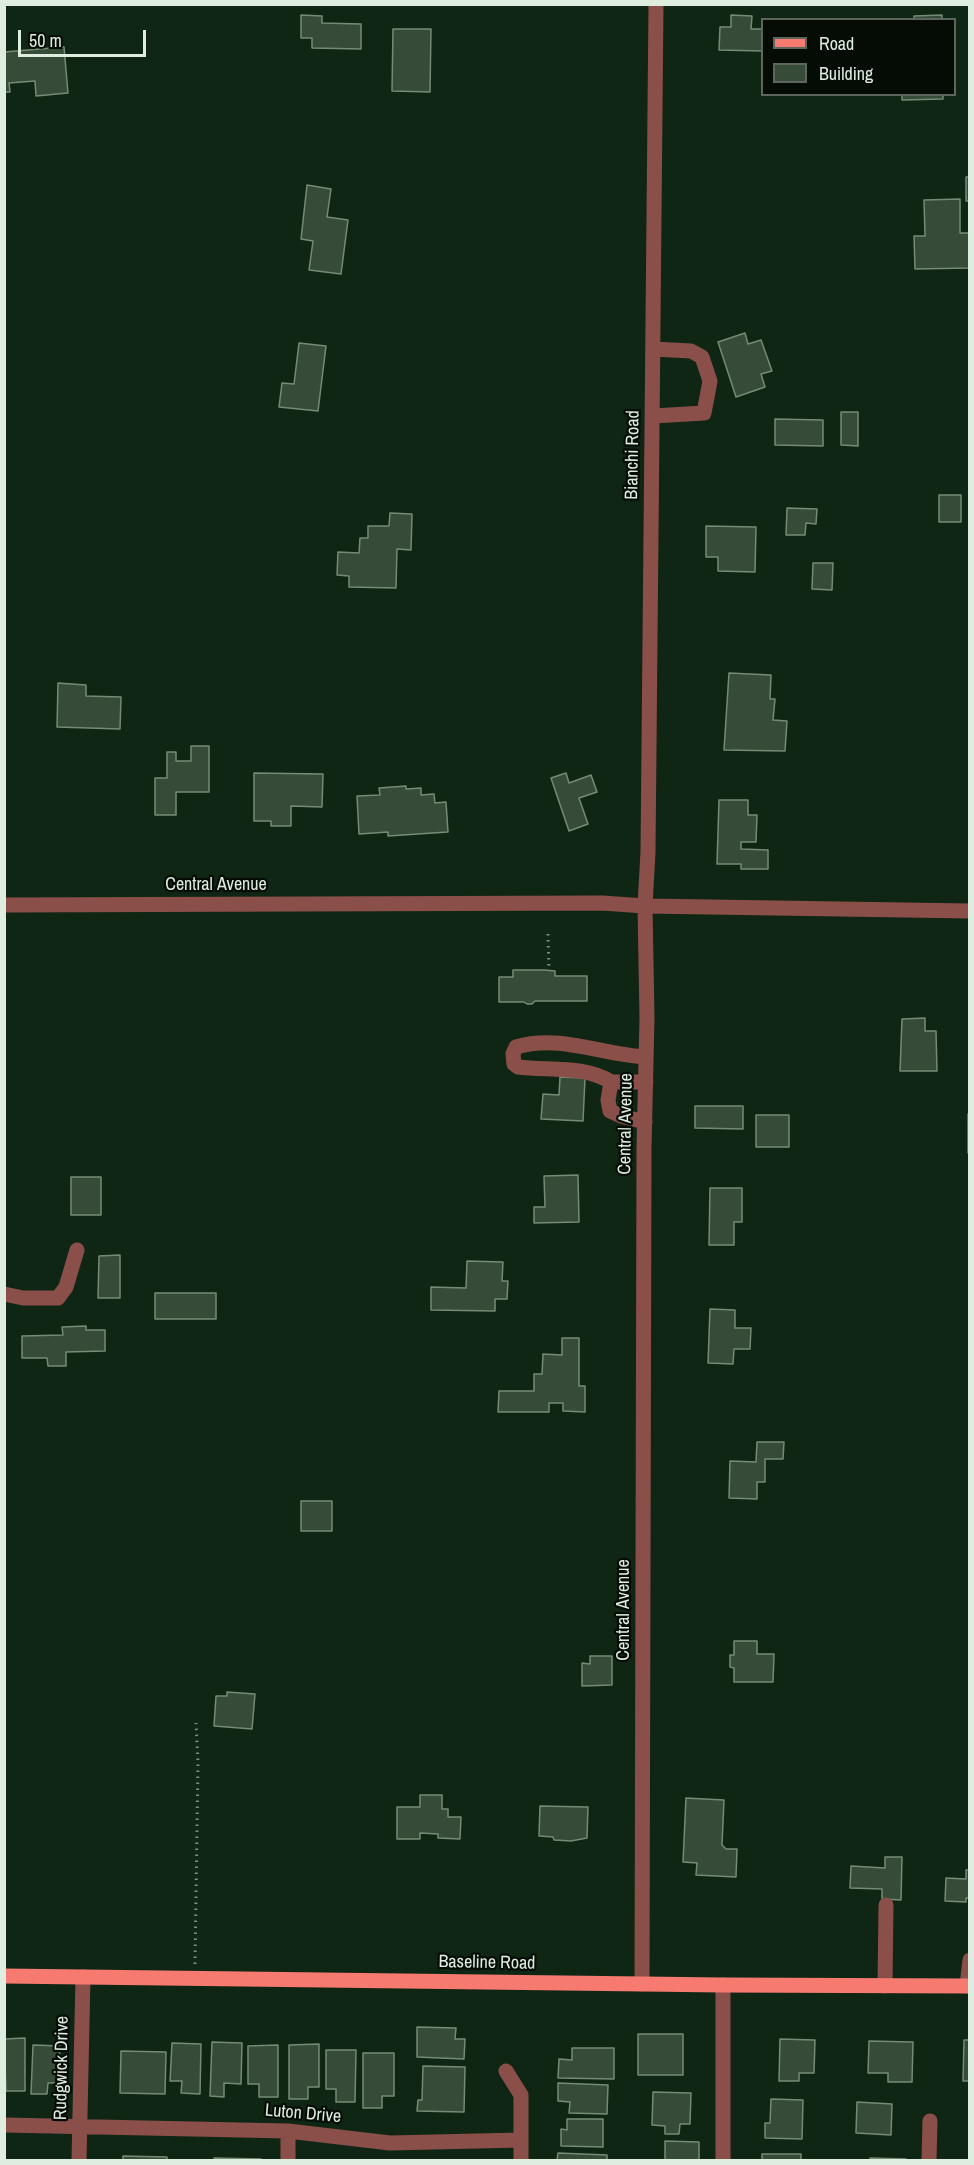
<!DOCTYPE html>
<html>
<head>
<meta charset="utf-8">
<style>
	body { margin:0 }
	#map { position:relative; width:974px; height:2165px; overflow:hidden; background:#102614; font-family:"Archivo Narrow",sans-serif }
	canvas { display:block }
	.frame { position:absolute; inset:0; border:6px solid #dfede1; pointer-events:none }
	.legend { position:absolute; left:761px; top:18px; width:195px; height:78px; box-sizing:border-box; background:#050c05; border:2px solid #5c665d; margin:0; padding:8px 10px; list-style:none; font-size:18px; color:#dfede1 }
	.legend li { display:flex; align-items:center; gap:12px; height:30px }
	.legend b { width:30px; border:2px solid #5c665d }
	.scale { position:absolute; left:18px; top:30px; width:128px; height:27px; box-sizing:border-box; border:3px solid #dfede1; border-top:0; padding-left:8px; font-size:18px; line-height:21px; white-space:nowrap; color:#dfede1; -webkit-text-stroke:4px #050c05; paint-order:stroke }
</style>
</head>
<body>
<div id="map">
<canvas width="974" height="2165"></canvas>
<div class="frame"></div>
<ul class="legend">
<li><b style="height:8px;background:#f67a70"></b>Road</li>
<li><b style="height:16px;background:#364c38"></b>Building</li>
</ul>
<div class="scale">50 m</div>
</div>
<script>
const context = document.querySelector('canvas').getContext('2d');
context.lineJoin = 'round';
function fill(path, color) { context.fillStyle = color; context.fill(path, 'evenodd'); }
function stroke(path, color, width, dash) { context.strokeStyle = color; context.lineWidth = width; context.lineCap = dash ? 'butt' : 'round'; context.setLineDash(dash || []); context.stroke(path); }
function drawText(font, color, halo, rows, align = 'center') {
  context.font = font + ' "Archivo Narrow",sans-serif'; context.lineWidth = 4.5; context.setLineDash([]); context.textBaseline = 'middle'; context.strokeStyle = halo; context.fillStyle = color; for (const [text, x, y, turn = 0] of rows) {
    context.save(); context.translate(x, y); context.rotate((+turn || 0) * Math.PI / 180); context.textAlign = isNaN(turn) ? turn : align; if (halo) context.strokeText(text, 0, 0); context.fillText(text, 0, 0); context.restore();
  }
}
const building = new Path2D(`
	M301,15L322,16V23L361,24V49L312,48V38H301Z
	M731,15L752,16L751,29H762V51L719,50L720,27H731Z
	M942,15V20H914V16Z
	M393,29H431L430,92L392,91Z
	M64,47L68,93L36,96L35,81L9,83L10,92H4V52Z
	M902,94H943V99L902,100Z
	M966,177H970V201H966Z
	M307,185L331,189L327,217L348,220L341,274L309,270L313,241L301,239Z
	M960,199V233H970V268L915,269L914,236H925L924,200Z
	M745,333L748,344L761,340L772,371L761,374L765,387L736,397L718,342Z
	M299,343L326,346L318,411L279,407L282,383L294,384Z
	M841,412H858V446L841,445Z
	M775,419L823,420V446L775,445Z
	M939,495H961V522H939Z
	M787,508L817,509L816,524L806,523L805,535H786Z
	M390,513L412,514L411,550L397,549L396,588L349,587V576L337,575L338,552L359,553L360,538H368V526H389Z
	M706,526L756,527L755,572L718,571V557H706Z
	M813,563H833L832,590L812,589Z
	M729,673L771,675L770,699H775L773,720L787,721L785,751L724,750Z
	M58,683L86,685V696L121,697L120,729L57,727Z
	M191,746H209V792H176V815H155V778H167V752H176V761H191Z
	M254,773L323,774L322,807L291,806V826H271V821H254Z
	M566,773L569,783L591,775L597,792L579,798L588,824L569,831L551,778Z
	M406,786V789L421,788V795L434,794L435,803L446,802L448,832L388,836V832L359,834L357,796L380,795L379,788Z
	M719,800H748V815H757L756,842H741V849L768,850V869H741V864H717Z
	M513,970H545L555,971V976H587V1001H535L532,1004H527L524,1002H499V977H513Z
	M925,1018V1031H936L937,1071H900L902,1019Z
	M560,1077L585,1078L583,1121L541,1119L543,1094L559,1095Z
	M695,1106H743V1129L695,1128Z
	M968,1114H970V1153H968Z
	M756,1115H789V1147H756Z
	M578,1175L579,1222L534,1223V1207H545L544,1176Z
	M71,1177H101V1215H71Z
	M710,1188H742V1222H734V1245H709Z
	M120,1255V1298H98L99,1256Z
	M467,1261L503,1262L502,1281H508L507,1299H495V1311L431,1310V1287L466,1288Z
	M155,1293H216V1319H155Z
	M710,1309L735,1310V1328H751L750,1349H734L733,1364L708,1363Z
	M86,1326V1330H105V1351L66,1352V1366H48L47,1358H22V1336L63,1335L62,1327Z
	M562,1338H579V1386H585V1412L563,1411V1403H549V1412H498L499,1391H534V1374H542L543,1354L562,1355Z
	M757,1442H784L783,1459H765V1482H757V1499L729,1498L730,1461L756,1462Z
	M301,1501H332V1531H301Z
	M734,1641H757V1654H774L773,1682H734V1668L730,1667V1655H734Z
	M590,1656H612V1685L582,1686V1663L590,1664Z
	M227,1692L255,1694L252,1729L214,1726L216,1696H227Z
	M420,1795H442V1809H448V1817H461L460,1839L438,1838V1834L420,1833V1839H397V1807H420Z
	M686,1798L724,1800L722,1845L726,1849H737L736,1877L696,1875L697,1863L683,1862Z
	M540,1806L588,1807L587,1838L571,1841L554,1840L553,1837L539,1836Z
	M885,1857H902L901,1900L882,1899V1889L850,1888L851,1866L885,1868Z
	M966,1870H970V1898H966V1902L945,1901L946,1878L966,1879Z
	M417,2027L456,2028L455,2039H465L464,2059L417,2057Z
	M638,2034H683V2075H638Z
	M25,2038V2091H6L4,2039Z
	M780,2039L815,2040L814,2073H799V2081H779Z
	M964,2040H970V2081H963Z
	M869,2041L913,2042L912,2082H888V2073H868Z
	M212,2042L242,2043L241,2084L224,2083V2097L210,2096Z
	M172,2043L201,2044L200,2094L181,2093L182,2081H170Z
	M319,2044V2087H308V2099H289V2045Z
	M33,2045L60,2046L58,2083H48L47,2094H31Z
	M278,2045V2097H259V2084H248V2046Z
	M572,2048H614V2079L558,2078L559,2059L572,2060Z
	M326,2050H356L355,2102H336V2089H326Z
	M121,2051L166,2052L165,2094L120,2093Z
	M363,2053H394V2096H382V2108H363Z
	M423,2066L465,2067L464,2112L417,2111L418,2100H422Z
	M558,2083L608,2085L607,2114L569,2113L570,2102L558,2101Z
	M653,2092L691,2093L690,2124H680L679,2134H665V2126L652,2125Z
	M771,2099L803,2100L802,2139L765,2138V2123H770Z
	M857,2102L892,2104L891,2135L856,2133Z
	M567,2119H603V2147L561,2146V2129L567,2130Z
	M665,2141L699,2142V2160H665Z
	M558,2153L607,2155V2160H557Z
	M762,2154H801V2160H762Z
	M123,2156L167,2157V2160H123Z
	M214,2158L261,2159V2160H214Z
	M870,2158L906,2159V2160H870Z`);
fill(building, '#364c38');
stroke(building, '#748c76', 1.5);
stroke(new Path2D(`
	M548,934L549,971
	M195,1964L198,1762L196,1723`), '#7e9081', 3, [1.5, 4.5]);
stroke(new Path2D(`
	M656,4L648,852L645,906L970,911
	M653,416L704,413L710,381L702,357L691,351L653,349
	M4,905L602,903L645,906L647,1018L644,1148L642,1984
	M611,1082C585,1065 548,1071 518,1067L514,1064L513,1054L516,1047C561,1034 602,1055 646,1057
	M645,1122L621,1116L610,1111L608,1100L611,1082H646
	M4,1294L23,1298H58L66,1287L77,1250
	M885,1986L886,1905
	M967,1986L970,1960
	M506,2071L521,2095V2160
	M4,2125L288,2131L390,2143L521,2140
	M79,2160L83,1977
	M288,2160V2131
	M723,2160V1985
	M929,2160L930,2121`), '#8b4f49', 15);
stroke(new Path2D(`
	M4,1976L723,1985L970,1986`), '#f67a70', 15);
drawText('18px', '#dfede1', '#050c05', [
	["Bianchi Road",633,455,-89],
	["Central Avenue",216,885],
	["Central Avenue",626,1124,-89],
	["Central Avenue",624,1610,-90],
	["Baseline Road",487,1963,1],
	["Rudgwick Drive",62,2068,-89],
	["Luton Drive",303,2114,5]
]);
</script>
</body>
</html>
